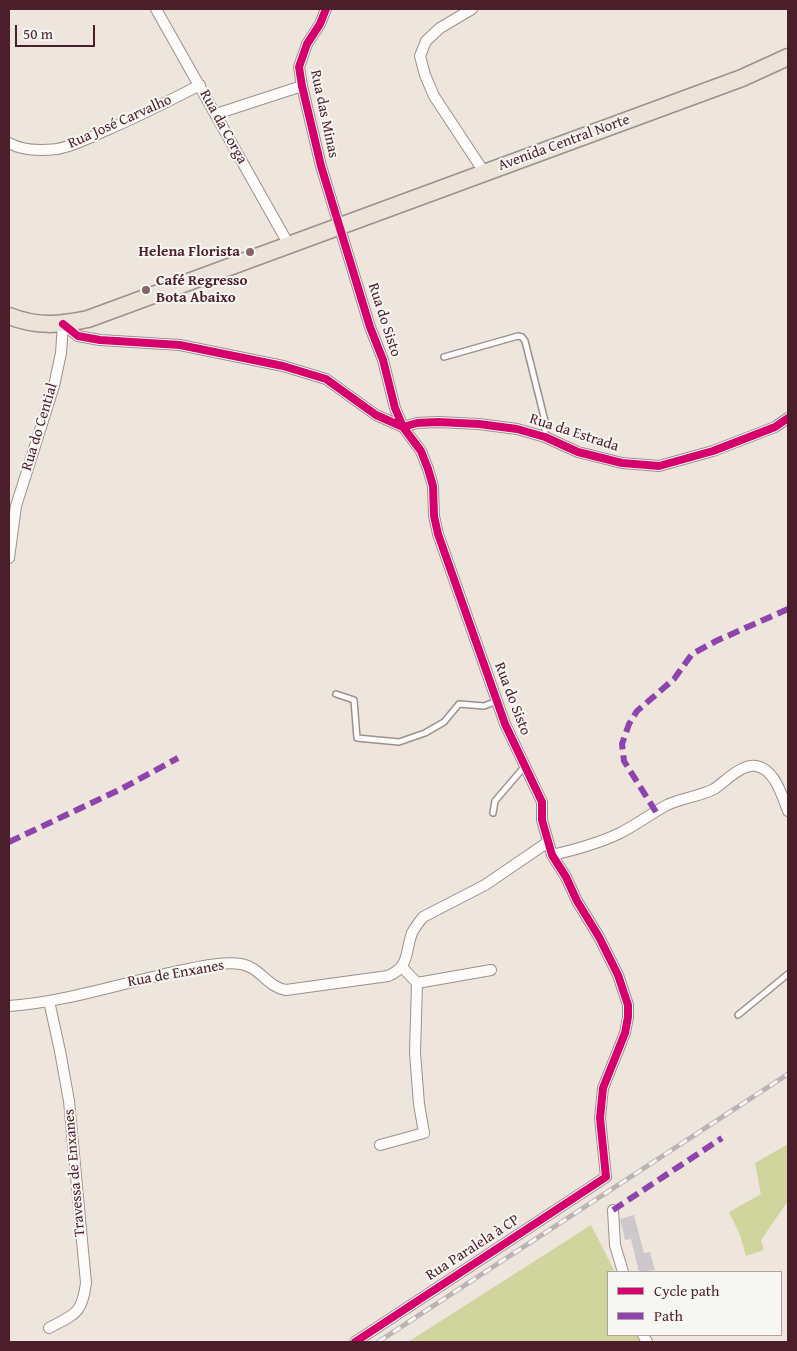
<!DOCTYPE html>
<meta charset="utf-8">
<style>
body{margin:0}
#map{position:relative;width:797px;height:1351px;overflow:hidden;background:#eee6dc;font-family:"Gentium Book Plus",serif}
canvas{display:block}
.frame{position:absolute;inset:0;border:10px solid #4a1f2b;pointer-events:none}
.legend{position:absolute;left:607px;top:1271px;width:175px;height:65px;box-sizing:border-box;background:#f6f6f2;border:1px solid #b1a0a2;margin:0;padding:6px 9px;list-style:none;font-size:15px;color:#4a1f2b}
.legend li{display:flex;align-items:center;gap:10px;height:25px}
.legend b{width:25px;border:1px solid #b1a0a2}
.scale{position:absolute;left:15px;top:25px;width:80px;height:22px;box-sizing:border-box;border:2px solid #4a1f2b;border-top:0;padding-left:6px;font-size:15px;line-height:18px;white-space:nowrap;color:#4a1f2b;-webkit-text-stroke:4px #f6f6f2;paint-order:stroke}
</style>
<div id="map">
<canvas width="797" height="1351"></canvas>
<div class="frame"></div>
<ul class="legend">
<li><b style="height:6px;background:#d6006c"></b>Cycle path</li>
<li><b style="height:6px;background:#8e44ad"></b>Path</li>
</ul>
<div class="scale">50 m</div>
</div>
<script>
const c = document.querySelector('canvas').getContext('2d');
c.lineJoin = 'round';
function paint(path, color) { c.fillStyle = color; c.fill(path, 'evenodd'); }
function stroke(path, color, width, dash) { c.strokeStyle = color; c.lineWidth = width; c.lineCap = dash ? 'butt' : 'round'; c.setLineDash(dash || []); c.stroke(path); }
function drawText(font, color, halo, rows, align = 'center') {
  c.font = font + ' "Gentium Book Plus",serif'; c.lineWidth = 4; c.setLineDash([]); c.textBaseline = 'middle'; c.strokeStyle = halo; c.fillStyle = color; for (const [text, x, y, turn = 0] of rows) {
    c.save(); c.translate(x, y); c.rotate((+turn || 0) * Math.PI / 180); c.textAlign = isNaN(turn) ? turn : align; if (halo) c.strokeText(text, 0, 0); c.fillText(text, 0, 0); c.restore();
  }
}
paint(new Path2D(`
 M788 1144V1201L761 1240 764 1250 746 1256 740 1235 729 1212 761 1194 755 1163Z
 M591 1225 615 1272H608V1335H639L642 1342H408Z`), '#cfd59d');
paint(new Path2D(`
 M634 1215 644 1253 650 1252 655 1270 639 1272 631 1239 625 1240 620 1219Z`), '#cdc8cc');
const service = new Path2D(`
 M444 357 518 336 522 337 525 341 545 421V436
 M336 694 354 700 357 738 399 742 425 733 444 722 459 704 484 706 497 701
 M493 813 495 801 525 766
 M738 1015 788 974`);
const minor = new Path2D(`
 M156 9 289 245
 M326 9 320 24 307 44 299 67 302 86 321 166 370 327 383 360 395 408 403 427 421 451 428 469 433 486 434 516 438 534 505 724 542 802V820L552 855 566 877 577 901 599 937 618 975 628 1005V1017L625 1033 603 1088 600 1118 606 1177 355 1342
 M472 9 440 28 426 41 420 56 425 75 434 96 484 172
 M216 114 302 86
 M9 143C23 151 40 151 57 149 74 146 91 137 107 130 139 116 169 101 200 85
 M63 324 78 336 100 340 180 345 283 366 326 379 376 415 403 427 417 423 438 422 479 424 517 429 545 437 578 452 622 463 659 466 713 451 775 427 788 418
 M9 558 16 506 54 386 61 353 63 324
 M552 855C574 850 597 844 618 834 635 826 650 814 667 805 682 798 701 796 714 789 726 781 741 764 756 766 775 769 782 796 788 811
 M402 967 417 983 491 970
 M49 1001 60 1051 69 1101 86 1283C82 1314 75 1314 49 1328
 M9 1006C62 1002 113 986 165 974 189 969 217 961 241 964 260 967 267 987 286 990L388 976C410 967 405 952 412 933 415 927 419 922 423 917L485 885 548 842
 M380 1145 424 1133 419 1104 415 1053 417 983
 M613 1210 615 1245 623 1272
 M643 1335 647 1342`);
const primary = new Path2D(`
 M9 316C37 327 59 325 88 319L742 78 788 57`);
stroke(service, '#9b908d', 8);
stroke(minor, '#9b908d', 12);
stroke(primary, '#9b908d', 19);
stroke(service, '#fcfbfa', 5);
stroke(minor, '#fcfbfa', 10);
stroke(primary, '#ece3d9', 16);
const rail = new Path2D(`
 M378 1342 788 1074`);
stroke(rail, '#bab4b4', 5);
stroke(rail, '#f6f6f2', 3, [9]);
stroke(new Path2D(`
 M656 812 624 761 622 744 629 724 637 711 674 679 692 654 716 641 788 609
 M9 842 121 789 178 758
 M613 1210 722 1138`), '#8e44ad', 6, [12, 6]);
stroke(new Path2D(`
 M326 9 320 24 307 44 299 67 302 86 321 166 370 327 383 360 395 408 403 427 421 451 428 469 433 486 434 516 438 534 505 724 542 802V820L552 855 566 877 577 901 599 937 618 975 628 1005V1017L625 1033 603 1088 600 1118 606 1177 355 1342
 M63 324 78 336 100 340 180 345 283 366 326 379 376 415 403 427 417 423 438 422 479 424 517 429 545 437 578 452 622 463 659 466 713 451 775 427 788 418`), '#d6006c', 8);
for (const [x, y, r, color] of [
 [250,252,5,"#836569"],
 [146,290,5,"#836569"]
]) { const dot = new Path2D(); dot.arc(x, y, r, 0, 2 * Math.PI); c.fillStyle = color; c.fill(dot); stroke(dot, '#f6f6f2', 2); }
drawText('15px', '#4a1f2b', '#f6f6f2', [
 ["Rua das Minas",324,114,78],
 ["Rua José Carvalho",120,122,-24],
 ["Rua da Corga",223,127,61],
 ["Avenida Central Norte",564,143,-20],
 ["Rua do Sisto",384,320,72],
 ["Rua do Cential",40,427,-73],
 ["Rua da Estrada",574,433,18],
 ["Rua do Sisto",512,699,69],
 ["Rua de Enxanes",176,974,-10],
 ["Travessa de Enxanes",75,1173,-95],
 ["Rua Paralela à CP",473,1248,-33]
]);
drawText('bold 15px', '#4a1f2b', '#f6f6f2', [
 ["Helena Florista",240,252],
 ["Café Regresso",156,281,"left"],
 ["Bota Abaixo",156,298,"left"]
], 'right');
</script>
